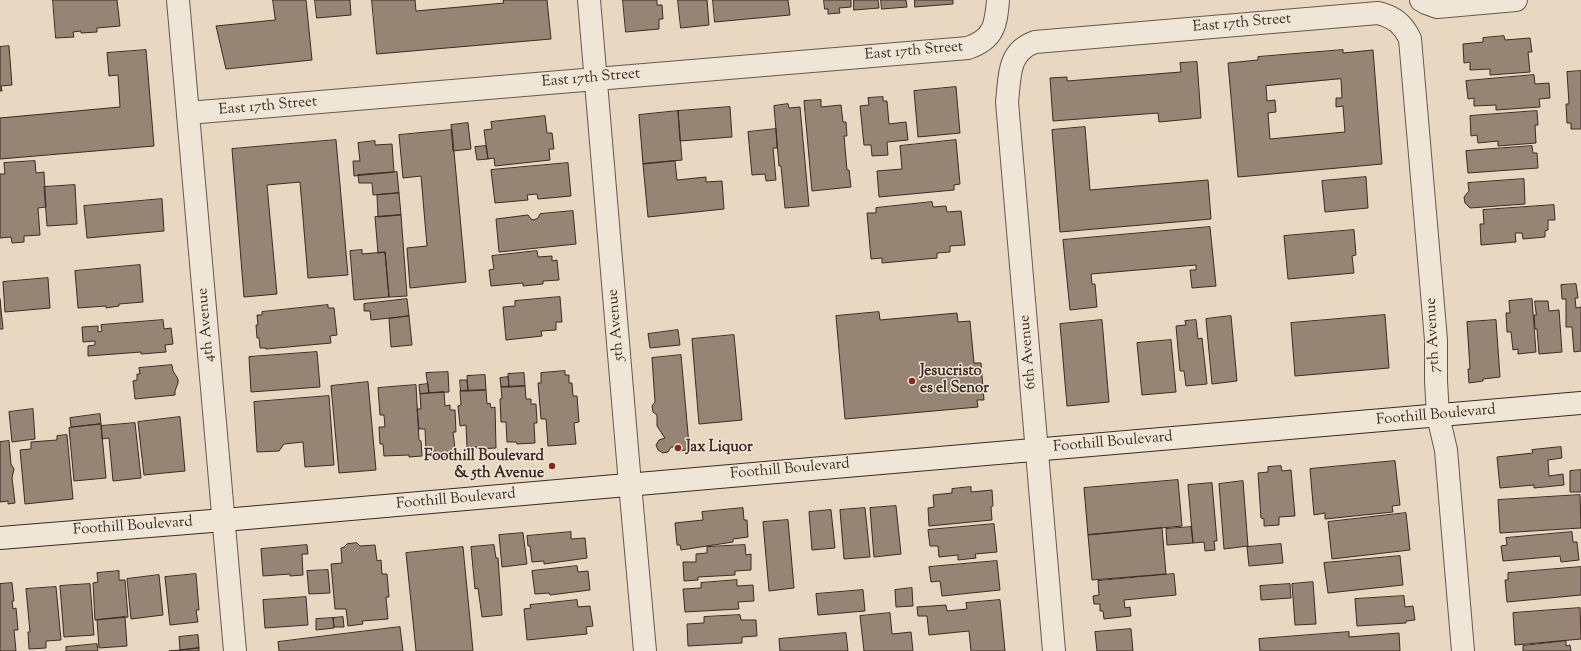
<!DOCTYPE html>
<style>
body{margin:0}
canvas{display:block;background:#e8d8c1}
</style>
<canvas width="1581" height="651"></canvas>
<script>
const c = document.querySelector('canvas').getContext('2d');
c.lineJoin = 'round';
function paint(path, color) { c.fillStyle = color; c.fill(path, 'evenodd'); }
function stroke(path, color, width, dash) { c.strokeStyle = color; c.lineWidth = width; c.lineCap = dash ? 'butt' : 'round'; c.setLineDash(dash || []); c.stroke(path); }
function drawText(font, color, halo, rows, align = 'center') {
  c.font = font + ' "Sorts Mill Goudy",serif'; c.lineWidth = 3; c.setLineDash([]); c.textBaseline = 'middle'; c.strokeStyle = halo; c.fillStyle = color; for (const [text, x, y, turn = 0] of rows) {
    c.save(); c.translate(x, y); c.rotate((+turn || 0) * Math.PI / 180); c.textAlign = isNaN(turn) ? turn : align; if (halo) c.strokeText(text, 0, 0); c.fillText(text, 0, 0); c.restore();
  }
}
const building = new Path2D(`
 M53 0H117L120 26 97 28V32L81 33V31L73 32 74 37 56 38Z
 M273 0H306L312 60 226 69 216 26 275 20Z
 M315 0H350L351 15 317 18Z
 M372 0H415L416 11 504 3 503 0H547L551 39 377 54Z
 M623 0H657V5H662L663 19H659V29L626 32Z
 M678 0H707L709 25 681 28Z
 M713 0H788L790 15 715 22Z
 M824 0H851V7L839 8 840 13 828 14V9H825Z
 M854 0H878L879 8 854 10Z
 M881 0H906L907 7 882 9Z
 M915 0H953V4L915 7Z
 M1504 36 1505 40 1530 38 1532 52H1528L1530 72 1490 75V69L1470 70V62L1464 63 1463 44 1483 42V38Z
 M9 46 12 85 1 86 2 91H0V47Z
 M146 50 154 146 0 159V118L120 107 118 75 109 76 107 53Z
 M1343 50V53L1373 50 1382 164 1238 177 1228 63 1258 60V57ZM1341 79 1342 98H1336V107L1343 106 1345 132 1270 139 1268 113 1276 112 1275 100 1267 101 1266 86Z
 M1197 62 1201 118 1159 122 1158 113 1053 121 1050 78 1067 77V81L1181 72 1180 63Z
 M1581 71V129H1571V123H1567L1566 104H1569L1567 72Z
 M1534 75 1535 84 1549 83 1550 98 1539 99 1540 107 1496 110V105L1474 106V98L1468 99 1466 81Z
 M956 87 960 133 918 137 914 91Z
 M883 97V101H887L889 124 906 122 908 140 887 142 888 155 872 156 871 145H864L860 106 869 105 868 98Z
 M821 100V107L841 105 843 122H846L847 136H844L847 170H849L851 187 812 191 804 101Z
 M788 104 789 108 800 107 809 206 785 208 781 166H779L774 106Z
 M730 107 732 137 680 141 678 111Z
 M678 111 682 160 643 164 639 115Z
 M1537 111 1538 125H1535L1536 143 1498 146V141L1478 143 1477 135 1471 136 1470 116Z
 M545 116 547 133H552L554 149H549L550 160 495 166 494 158 488 159 484 130 492 129 491 122Z
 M468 123 471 149 453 151 451 125Z
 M1085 127 1090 190 1208 180 1211 219 1060 232 1052 130Z
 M776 129 777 148H773L776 180 766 181 765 174 752 175 748 132Z
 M452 130 466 282 410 288 407 248 427 246 421 176 403 178 399 135Z
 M336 140 348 275 308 278 300 182 267 185 277 294 244 297 232 149Z
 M956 140 960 184 954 185V190L879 197 877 171 902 169 900 146Z
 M375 141V145L392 144 394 172 354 176 353 161H360L358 143Z
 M486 146 488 159 477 160 475 147Z
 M1532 146 1533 153H1537L1538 168 1468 173 1466 151Z
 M35 161 36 173 44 172 46 207 38 208 40 235 24 236V242L12 243 11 237 0 238V174H5L4 163Z
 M675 161 677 180 706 177V182L722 181 724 209 648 217 643 164Z
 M568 163 571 196 538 199 537 194 527 195 528 200 495 203 491 170Z
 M397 172 399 193 373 195 372 183H359L358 175Z
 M1366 177 1368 208 1325 212 1322 181Z
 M1524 179 1525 204 1470 208 1465 203 1464 197 1469 191 1468 183Z
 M75 185 77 224 47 226 44 187Z
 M399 193 401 215 378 217 377 195Z
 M162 199 164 231 87 238 84 206Z
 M932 202 933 207 946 206 947 212 961 211 965 245 950 246V252L937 253V258L882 263V258L871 259 867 213H876V208Z
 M1554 205 1555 220H1548V230L1545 231V237L1523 239 1522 233H1515L1516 242 1481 245 1480 224H1484L1483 210Z
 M573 211 576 244 499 252 496 219 528 215 531 219 534 220 538 218 540 214Z
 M401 215 407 296 389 297 385 252 378 253 375 217Z
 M1210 227 1216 286 1192 288 1190 270H1196V265L1091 274 1092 284H1095L1097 307 1070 310 1063 240Z
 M1354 230 1356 255 1352 256 1354 273 1288 279 1284 236Z
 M362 250V254L385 252 389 297 354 300 350 251Z
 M537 251 538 257 552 256V261L557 260 559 280 543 281V284L523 286V283L491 286 489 270 494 269 492 256Z
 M140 265 143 302 119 304V306L106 308V306L78 308 75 271Z
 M48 278 50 308 5 312 3 282Z
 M1576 284 1578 298H1575L1576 308 1581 307V351L1574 352 1572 327H1566V299H1562L1561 285Z
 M560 297 562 322H556V330L541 331 542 336 506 340 503 307 515 306V301Z
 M0 299 3 329H0Z
 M407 299 409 316 371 320 370 311H364V304Z
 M1532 299 1536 352 1518 354V349L1513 350 1511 332H1507L1506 313H1510L1509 301Z
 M1535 301H1548L1549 311 1559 310 1562 352 1539 354 1537 329H1535L1534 315H1536Z
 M328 305V308H334L337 335 330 336 331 343 266 349V348H260L259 338H257L256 325H258L257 315H262V312Z
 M879 312 880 320 957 313 958 322 970 321 974 363H981L984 400H977L978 407 845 419 836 316Z
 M1385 315 1389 368 1295 376 1291 323Z
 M409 316 412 345 391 347 389 319Z
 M1231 316 1237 381 1212 384 1206 319Z
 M163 320 164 329 171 328 173 344 165 345 166 352 141 354V352L88 356V346L95 345V341L83 342 82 327 98 326V332L102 331 101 325Z
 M1102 320 1109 402 1067 406 1060 324Z
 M1196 320 1198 339 1202 338 1207 384 1186 386 1184 371H1180L1176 326 1186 325 1185 321Z
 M1496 320 1500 377 1483 379V381L1469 383 1468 369H1470L1467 322Z
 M678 330 680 345 650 348 648 334Z
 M734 335 742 420 699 424 692 339Z
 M1171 340 1176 392 1142 395 1137 343Z
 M317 352 320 387 251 392 249 357Z
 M681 355 689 445 686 450 680 451 674 447H671L668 452 663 453 658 450 656 445 659 440 665 438 657 426V415L653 412 652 406 655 402 652 358Z
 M172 365 173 371 178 379V383L175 391V395L135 399 133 381 137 380V374H140L139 368Z
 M565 371V375H569V383H572L573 396H577L579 422 574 423 576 444 548 446 546 419H541L538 383H541V373Z
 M448 372 449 392 429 393 426 373Z
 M524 373 525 386 509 387 508 374Z
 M485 375 486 390 468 391 467 376Z
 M508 377 509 387H501L500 378Z
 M460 380H467L468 391H461Z
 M368 382 376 470 339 473 331 386Z
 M428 384 429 393 420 394 419 385Z
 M416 385 419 440 421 441 422 456 409 457V455L384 456 383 444H380L379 427H385L384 415H380L378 388Z
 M525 386 526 399H531V404H536L537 423H534L535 443 517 444 516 442H507L506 422H501L500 399 502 398 501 387Z
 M486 390 487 404 490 403 491 408 495 407 496 448 477 449V447H467L466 425 460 426 458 406 461 405 460 391Z
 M444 392 445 406 450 405V410H455L456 432H453L455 449H453V457L437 458 436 451H426L425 429H419L417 409H421L420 394Z
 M329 396 334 465 305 467 303 442 284 444 279 451 257 452 254 402Z
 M33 409 35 439 12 442 9 412Z
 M100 414 101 424 71 427 70 418Z
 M180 417 185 471 144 475 138 422Z
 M135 423 141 478 113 481 109 438 102 439 101 426Z
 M101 424 106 478 74 481 69 428Z
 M67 435 73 499 25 504 20 450 31 449V442L57 440V436Z
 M9 441 11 464 14 469 12 478 15 503 8 504V501L0 502V442Z
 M1561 447 1562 458 1548 460 1549 476 1563 474 1564 485 1534 488V485L1500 488 1497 457 1533 453 1532 450Z
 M1395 461 1400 505 1392 506 1393 512 1325 519V513L1314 515 1310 469Z
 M1281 466 1282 471 1291 470 1295 516 1279 517V525L1264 526V519L1261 518 1258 473 1268 472V467Z
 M1581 470V492H1570V471Z
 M1178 480 1182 526 1088 535 1084 488Z
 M1243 481 1248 546 1224 549 1219 484Z
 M1212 483 1217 541H1214L1215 550 1205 551 1204 542 1193 543 1188 485Z
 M971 487V492L992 490 993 506 991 507 992 520 929 526 928 508 934 507 933 495 952 493V489Z
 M1580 495 1581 528 1500 533 1498 500Z
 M896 506 901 554 874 557 870 508Z
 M743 508 744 520H747L748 537 733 539V542L681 550 680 545H677L675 523 703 520 702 512Z
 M865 508 870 557 844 559 840 510Z
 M831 510 835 548 812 550 809 512Z
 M1406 513 1410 550 1332 559 1328 522Z
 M788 520 794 588 769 591 763 522Z
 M994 524 997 552 975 554 976 558 958 560V555L939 557 938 546H930L928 530Z
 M1191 527 1193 543 1167 545 1166 529Z
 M1162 528 1166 574 1092 580 1088 535Z
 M571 532V539L585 538 587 558 544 564V561L532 562 530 546H528L527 536Z
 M1572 532 1573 542H1577L1579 560 1561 562 1560 556 1503 561 1501 546 1507 545 1506 538Z
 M523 533 527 564 502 567 499 535Z
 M357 543 360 546 375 545 377 561 381 560 382 574H387L389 597H386L388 619 362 621 363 624 348 626 346 609H335L331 564 342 563 341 548 344 547 347 544Z
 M1281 544 1283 563 1249 566 1247 547Z
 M307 545 308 554H302L303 575 290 576V574L263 576 261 549Z
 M494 545 496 558H498L502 615 482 617 478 588 475 589 471 547Z
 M745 545 746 555 751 554V570L735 571V575L698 577V580L684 581 683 562H696V554L707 553V547Z
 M463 547 473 651H416L406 553Z
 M1400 556 1403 585 1328 593 1324 563Z
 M997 561 1000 590 942 596 940 581 931 582 929 567Z
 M577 566 578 572 588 571 590 590 550 595 549 593 535 594 532 571Z
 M1581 567V595L1507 602 1505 580H1508V573Z
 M328 570 330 593 309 594 307 571Z
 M119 571V580H125L128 617 95 620 93 583 98 582 97 573Z
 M196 574 199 610H196L198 622 170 625 165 577Z
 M1174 574 1176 595 1124 600 1125 608 1130 607 1131 616 1104 619 1103 611H1100V604H1094L1093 596 1099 595 1098 581Z
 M159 575 163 615 131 619 127 579Z
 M737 580V586L753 585 754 601 738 602 739 609 685 612 683 589 701 588V583Z
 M1313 582 1316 624 1295 625 1292 584Z
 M12 583 14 601H12L13 609 16 608 18 630H14L16 651H0V584Z
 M90 584 94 635 64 637 60 586Z
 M1290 584 1291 598 1261 600 1260 586Z
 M56 587 61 640 46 641V648L29 649 28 632H30L26 589Z
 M912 588 913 606 896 607 895 590Z
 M863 590 865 611 818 615 816 594Z
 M1404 596 1405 607 1413 606 1415 620 1406 621V623L1357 626 1355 599Z
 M306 597 308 625 265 628 263 600Z
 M577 600 578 607 590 606 593 626 586 627 587 634 527 640 524 609 531 608 530 605Z
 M1000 600 1005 651H971L969 631 929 635 927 616H918L917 607 946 605 947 611 967 609 966 603Z
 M1580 608 1581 639 1515 645 1513 613Z
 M890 613 892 634 911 632 913 651H864L860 616Z
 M740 615 741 620H756L757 636 742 637V643L688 646 687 624 704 623V617Z
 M125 617 127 646 99 648 97 620Z
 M343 617 344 627H334L333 618Z
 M333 618 334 628 316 630V619Z
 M400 627 403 651H279L278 642Z
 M1131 629 1133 651H1097L1095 632Z
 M1349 632V637L1399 633 1400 651H1260L1259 639Z
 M846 633 848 651H780L779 639Z
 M198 635 199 648 180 650 179 637Z
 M1566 641V646L1570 645 1571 651H1523V646Z
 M97 644 98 651H66V647Z
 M199 648V651H169L180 650Z`);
paint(building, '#968475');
stroke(building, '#3d2a23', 1);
const minor = new Path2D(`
 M178 0 235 651
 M589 0 630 484
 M1421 0 1426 3 1437 7 1516 0
 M188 113 968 48C994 39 996 25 998 0
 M1054 651 1007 102C1010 77 1007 52 1035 42L1378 13C1394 17 1403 24 1410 39L1436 340V381L1438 416 1446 450 1463 651`);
const tertiary = new Path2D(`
 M630 484 645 651`);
const secondary = new Path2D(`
 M0 538 224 520 788 471 1581 403`);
stroke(minor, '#68564a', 24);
stroke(tertiary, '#68564a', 24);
stroke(secondary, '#3d2a23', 24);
stroke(minor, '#f0e6d7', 22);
stroke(tertiary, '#f0e6d7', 22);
stroke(secondary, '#f0e6d7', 22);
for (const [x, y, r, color] of [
 [912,381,4,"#8f2418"],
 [678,448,4,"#8f2418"],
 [552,466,4,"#8f2418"]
]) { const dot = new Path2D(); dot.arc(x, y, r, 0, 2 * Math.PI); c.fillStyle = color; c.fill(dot); stroke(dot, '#f0e6d7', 1.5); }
drawText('15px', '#3d2a23', '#f0e6d7', [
 ["East 17th Street",1242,24,-5],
 ["East 17th Street",914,52,-5],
 ["East 17th Street",591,79,-5],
 ["East 17th Street",268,107,-5],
 ["4th Avenue",207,325,-95],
 ["5th Avenue",617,325,-95],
 ["7th Avenue",1434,335,-93],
 ["6th Avenue",1029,352,-95],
 ["Foothill Boulevard",1436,416,-5],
 ["Foothill Boulevard",1113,443,-5],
 ["Foothill Boulevard",790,470,-5],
 ["Foothill Boulevard",456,500,-5],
 ["Foothill Boulevard",133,527,-4]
]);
drawText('bold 15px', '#3d2a23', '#f0e6d7', [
 ["Jesucristo",920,372],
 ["es el Senor",920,389],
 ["Jax Liquor",686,448],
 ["Foothill Boulevard",544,457,"right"],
 ["& 5th Avenue",544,474,"right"]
], 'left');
</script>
